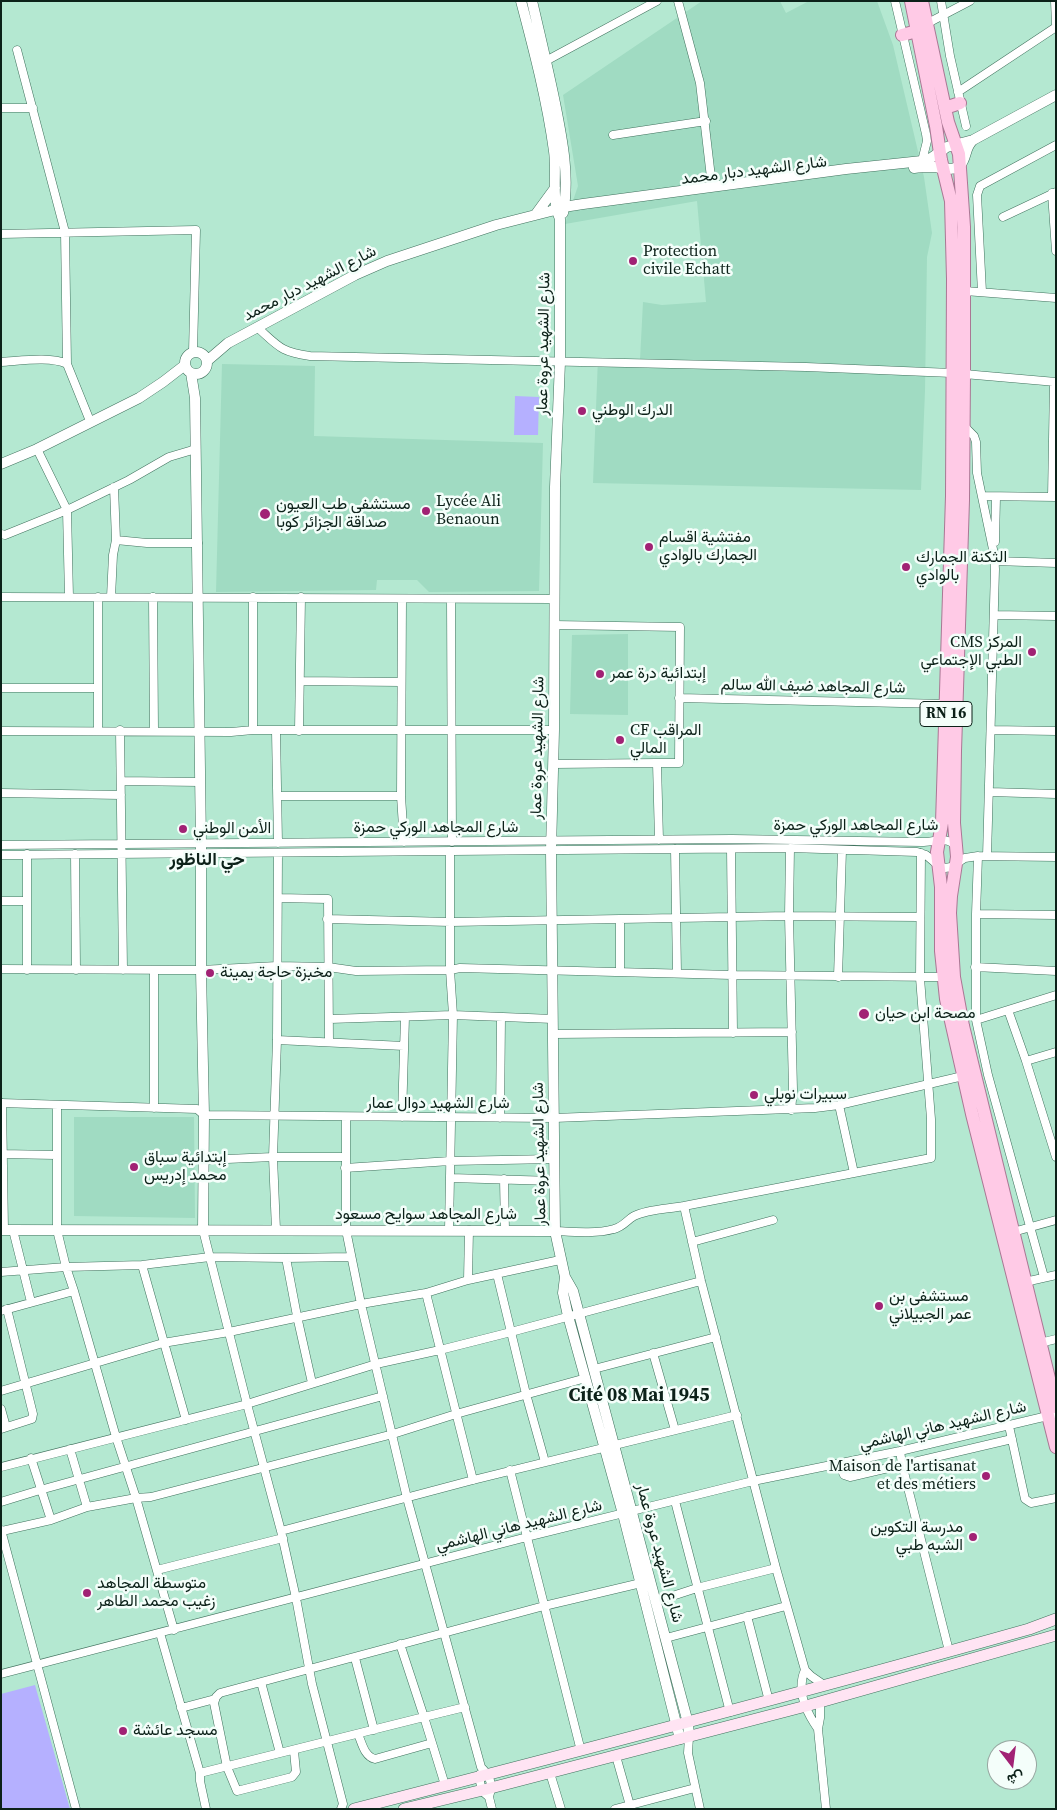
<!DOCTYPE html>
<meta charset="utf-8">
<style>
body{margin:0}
#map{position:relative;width:1057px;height:1810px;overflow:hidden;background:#b4e8d1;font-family:"Source Serif 4",Vazirmatn,serif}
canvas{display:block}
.frame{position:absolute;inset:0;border:2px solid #0c2119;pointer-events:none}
.north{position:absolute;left:987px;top:1740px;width:50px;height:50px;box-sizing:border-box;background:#f4fefa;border:1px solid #97a6a0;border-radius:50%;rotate:165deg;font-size:14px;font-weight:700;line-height:20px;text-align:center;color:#0c2119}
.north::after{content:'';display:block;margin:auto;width:18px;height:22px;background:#a12274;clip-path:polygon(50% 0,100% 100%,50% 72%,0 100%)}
</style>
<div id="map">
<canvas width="1057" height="1810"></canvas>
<div class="frame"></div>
<div class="north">ش</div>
</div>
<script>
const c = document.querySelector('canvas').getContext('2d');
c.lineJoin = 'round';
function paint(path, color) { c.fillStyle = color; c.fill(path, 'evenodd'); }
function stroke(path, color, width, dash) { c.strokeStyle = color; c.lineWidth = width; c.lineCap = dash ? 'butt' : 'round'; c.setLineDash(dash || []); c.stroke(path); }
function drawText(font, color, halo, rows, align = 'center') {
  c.font = font + ' "Source Serif 4",Vazirmatn,serif'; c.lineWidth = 5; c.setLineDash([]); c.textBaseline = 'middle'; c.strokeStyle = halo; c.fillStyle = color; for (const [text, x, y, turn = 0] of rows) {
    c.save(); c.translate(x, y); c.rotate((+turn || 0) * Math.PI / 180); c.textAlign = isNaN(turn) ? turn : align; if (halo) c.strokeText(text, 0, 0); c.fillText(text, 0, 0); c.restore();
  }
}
paint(new Path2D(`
 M702 1H780L786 13 809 1H877L893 45 924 177 932 233 927 257 925 391 921 490 593 483 598 358 640 360 643 302 662 305 706 302 697 201 565 224 578 186 563 95Z
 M222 364 315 366 314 436 543 443 539 591 429 592 417 580H377L376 590 216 592Z
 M628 634V715L570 714 572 635Z
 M74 1117H194L195 1218 74 1216Z`), '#a0dbc2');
paint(new Path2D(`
 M515 396 539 397 538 435H514Z
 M35 1685 70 1809H1V1694Z`), '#b5b0ff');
const minor = new Path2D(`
 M678 1 700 83 712 186
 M895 1 926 134 927 141 922 161
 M941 1 950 56 966 126
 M1055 1 1056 24
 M926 24 970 1
 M17 50 65 232 67 364
 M542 63 657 1
 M958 92 1056 27
 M1 108H33
 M613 135 706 121
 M1052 193 1056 251
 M1003 217 1056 192
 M1 234 196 230 193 352
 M965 291 1056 298
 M982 292 977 195 980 186 1056 145
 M258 328C279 347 281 352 310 356L806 367 952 373
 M1 362C20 361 50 356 67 364L90 421
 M964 374 1056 382
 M963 425 974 436 976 442 977 473 994 554 995 569 987 856
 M37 449 67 510 69 597
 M114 487 116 540
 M982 496 1056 497
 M1052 497 1054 382
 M1 534 5 535 67 510 129 480 169 457 196 449
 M995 542 996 497
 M995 561 1056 563
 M1 597 554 599
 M111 597 113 555 116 540 147 543H198
 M153 597 154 731
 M253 597V730
 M402 599 401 796 404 842
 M451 599 452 842
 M994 615 1056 616
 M554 625 680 627 679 763H657
 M300 681 401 682
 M1 688H98
 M679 698 946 704
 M98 730V597
 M120 730 123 970
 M991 730 1056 731
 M1 731 231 732 253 730H554
 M276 731 278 843
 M299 731 301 597
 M553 764 657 763 659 840
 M121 781 200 782
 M990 792 1056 794
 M1 793 121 795
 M278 796H401
 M1 845 732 839 922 842C934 842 947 836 956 846
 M790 848 789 916 793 1090 791 1110
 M675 849 677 973
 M731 849 733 1033
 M27 854V970
 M75 854 76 970
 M1 855 790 848 917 852 926 855 939 866 945 868 951 867 965 858 978 856 1056 857
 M978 856 976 914V1020L988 1075 1044 1277
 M278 898 328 899 329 1042
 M1 901H27
 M976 914 1056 915
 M327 919 451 922 789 916 919 917
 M975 967 1056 971
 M1 969 201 970 277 966 328 967 356 971 450 970 460 968 732 975 943 977
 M154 970V1108
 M620 971V920
 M838 977 842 850
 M1008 1010 1026 1061 1056 1157
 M330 1019 453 1015 553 1019
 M976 1020 1056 995
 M553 1034 792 1032
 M277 1040 404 1046
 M1026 1061 1056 1052
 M1 1103 197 1109 204 1115 554 1118 815 1108 839 1105 963 1076
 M2 1103 4 1230
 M57 1105V1230L66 1267 74 1291 116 1437 136 1498 151 1497 393 1434 456 1414 586 1378
 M839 1105 854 1173
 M346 1117V1230L361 1304 407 1498 481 1767C491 1777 493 1785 489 1797
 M402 1117 405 1017
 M500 1118 501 1017
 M1 1154 56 1155
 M204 1160 273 1157H345
 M345 1168 450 1161 554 1159
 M450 1178 555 1181
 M504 1179 505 1230
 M684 1206 701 1281 776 1568 805 1670 811 1676 824 1685
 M13 1230 31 1302
 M203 1230 247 1404 281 1531 296 1598 312 1684 343 1804 341 1809
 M276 1230 273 1157 277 1040 278 853
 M449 1230 453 1015 450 970V852
 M555 1231C574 1232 596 1234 614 1229 623 1227 627 1220 634 1216 648 1209 668 1209 684 1206L931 1158V1119L920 978 921 853
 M1013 1232 1056 1220
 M692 1242 773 1220
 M286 1258 297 1316 312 1383
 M142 1265 186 1420
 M1 1272 66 1267 142 1265 210 1257 286 1258 351 1257
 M497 1274 526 1394 545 1462
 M468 1280 469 1230
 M1025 1282 1056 1275
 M426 1293 473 1480
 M1 1311 74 1291
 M1040 1343 1056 1339
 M653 1353 675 1430
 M594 1369 716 1337
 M1 1391 163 1343 229 1332 361 1304 426 1293 468 1280 560 1260
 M1 1409 6 1427
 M1009 1426 1025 1499 1031 1503 1056 1498
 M1 1429 32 1419 33 1414 7 1309
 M70 1449 87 1507
 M900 1451 902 1464 949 1651
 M31 1458 51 1520
 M839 1464 844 1475 850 1477 1012 1439
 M1 1467 247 1404 376 1364 440 1350 511 1332 701 1281
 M510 1470 581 1751
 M675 1501 730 1712
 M1 1502 40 1490 383 1396
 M1 1530 76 1809
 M2 1531 51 1520 87 1507 136 1498 174 1630
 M281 1531 473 1480 737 1415
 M157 1570 283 1538
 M657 1601 697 1588 776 1568
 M747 1616 769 1701
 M160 1633 200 1773
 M666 1638 786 1606
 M400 1644 424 1717 465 1707
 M355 1658 374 1730
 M805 1670C796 1690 806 1712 818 1729
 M1 1674 527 1537 753 1481 900 1451 1056 1414
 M261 1682 280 1753
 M820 1702V1718L818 1729 826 1809
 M181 1708 215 1699
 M358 1734C362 1743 364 1756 375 1759L432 1743
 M689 1737 688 1753 700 1809
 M294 1751 296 1772 292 1777 237 1791 227 1767 214 1703 216 1697 220 1693 544 1606 641 1583
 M616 1756 631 1809
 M550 1773 561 1809
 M480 1774 479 1777 482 1791 489 1797 492 1809
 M206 1809 200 1781V1773L424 1717 445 1785
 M615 1809 695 1788`);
const tertiary = new Path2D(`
 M521 1C534 50 547 100 554 151 557 172 551 199 560 219V362L555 487 554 730 551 851 555 1231 565 1277 573 1291 688 1723 689 1737
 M532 1C540 35 548 69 555 103 562 138 570 177 563 213
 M914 168C921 167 927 167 934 167 944 168 957 173 963 161 967 153 966 146 973 140
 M536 214 555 188
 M185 363a11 11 0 1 1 22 0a11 11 0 1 1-22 0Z
 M207 361 228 343 355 275 387 261 496 225 551 211 557 208 583 204 846 169 922 161 931 158 947 147 973 140 1056 95
 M191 373 195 398 201 845V970L204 1115 203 1230
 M1 464 37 449 139 398 163 382 185 365
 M1 1230 555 1231
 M565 1277 563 1293 568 1316 623 1514 680 1739`);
const secondary = new Path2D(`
 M354 1809C580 1751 805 1692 1029 1629L1056 1619
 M404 1809 487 1789 806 1706 1056 1635`);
const primary = new Path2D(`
 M911 1 936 126 941 160 951 201 953 279 952 496 942 823 937 852 941 887V951L946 999 972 1114 1056 1447
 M922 1 948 122 959 154 964 227V374L963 500 955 751 954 823 957 857 951 896 950 913 954 977 963 1026 1056 1407
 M902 35 917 31
 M945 108 960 103`);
stroke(minor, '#41725e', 9);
stroke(tertiary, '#41725e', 11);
stroke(secondary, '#41725e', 12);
stroke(primary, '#aa7794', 14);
stroke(minor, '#fff', 8);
stroke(tertiary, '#fff', 10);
stroke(secondary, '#ffe4f3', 11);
stroke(primary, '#ffcae6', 12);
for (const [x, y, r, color] of [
 [633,261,5,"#a12274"],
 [582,411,5,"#a12274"],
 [426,511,5,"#a12274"],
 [265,514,6,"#a12274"],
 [649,547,5,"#a12274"],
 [906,567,5,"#a12274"],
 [1032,652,5,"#a12274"],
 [600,674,5,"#a12274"],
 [620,740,5,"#a12274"],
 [183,829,5,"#a12274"],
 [210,973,5,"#a12274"],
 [864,1014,6,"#a12274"],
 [754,1095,5,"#a12274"],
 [134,1167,5,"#a12274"],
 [879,1306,5,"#a12274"],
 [986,1476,5,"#a12274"],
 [973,1537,5,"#a12274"],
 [87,1593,5,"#a12274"],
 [123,1731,5,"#a12274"]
]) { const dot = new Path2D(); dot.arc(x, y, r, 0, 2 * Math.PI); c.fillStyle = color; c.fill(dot); stroke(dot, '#f4fefa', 2); }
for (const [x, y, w] of [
 [946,714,52]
]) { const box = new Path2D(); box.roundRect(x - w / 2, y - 12.5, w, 25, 4); c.fillStyle = '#f4fefa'; c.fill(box); stroke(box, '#0c2119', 1); }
drawText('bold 15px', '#0c2119', null, [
 ["RN 16",946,714]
]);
drawText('16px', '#0c2119', '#f4fefa', [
 ["شارع الشهيد دبار محمد",754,171,-7],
 ["شارع الشهيد دبار محمد",310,284,-27],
 ["شارع الشهيد عروة عمار",544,344,-89],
 ["شارع المجاهد ضيف الله سالم",813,687,1],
 ["شارع الشهيد عروة عمار",538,748,-89],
 ["شارع المجاهد الوركي حمزة",856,826],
 ["شارع المجاهد الوركي حمزة",436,828],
 ["شارع الشهيد دوال عمار",438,1104],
 ["شارع الشهيد عروة عمار",540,1154,-91],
 ["شارع المجاهد سوايح مسعود",426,1215],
 ["شارع الشهيد هاني الهاشمي",943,1426,-13],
 ["شارع الشهيد هاني الهاشمي",519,1526,-14],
 ["شارع الشهيد عروة عمار",659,1553,75]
]);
drawText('16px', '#0c2119', '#f4fefa', [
 ["Protection",643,252],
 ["civile Echatt",643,270],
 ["الدرك الوطني",592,411],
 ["Lycée Ali",436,502],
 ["Benaoun",436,520],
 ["مستشفى طب العيون",276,505],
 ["صداقة الجزائر كوبا",276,523],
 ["مفتشية اقسام",659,538],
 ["الجمارك بالوادي",659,556],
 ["الثكنة الجمارك",916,558],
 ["بالوادي",916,576],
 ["CMS المركز",1022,643,"right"],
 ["الطبي الإجتماعي",1022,661,"right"],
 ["إبتدائية درة عمر",610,674],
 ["CF المراقب",630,731],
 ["المالي",630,749],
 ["الأمن الوطني",193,829],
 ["مخبزة حاجة يمينة",220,973],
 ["مصحة ابن حيان",875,1014],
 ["سبيرات نوبلي",764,1095],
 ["إبتدائية سباق",144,1158],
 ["محمد إدريس",144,1176],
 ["مستشفى بن",889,1297],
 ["عمر الجبيلاني",889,1315],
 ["Maison de l'artisanat",976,1467,"right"],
 ["et des métiers",976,1485,"right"],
 ["مدرسة التكوين",963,1528,"right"],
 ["الشبه طبي",963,1546,"right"],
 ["متوسطة المجاهد",97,1584],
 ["زغيب محمد الطاهر",97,1602],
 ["مسجد عائشة",133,1731]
], 'left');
drawText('bold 18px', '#0c2119', '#f4fefa', [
 ["حي الناظور",207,860]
]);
drawText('bold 19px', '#0c2119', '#f4fefa', [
 ["Cité 08 Mai 1945",639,1396]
]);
</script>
